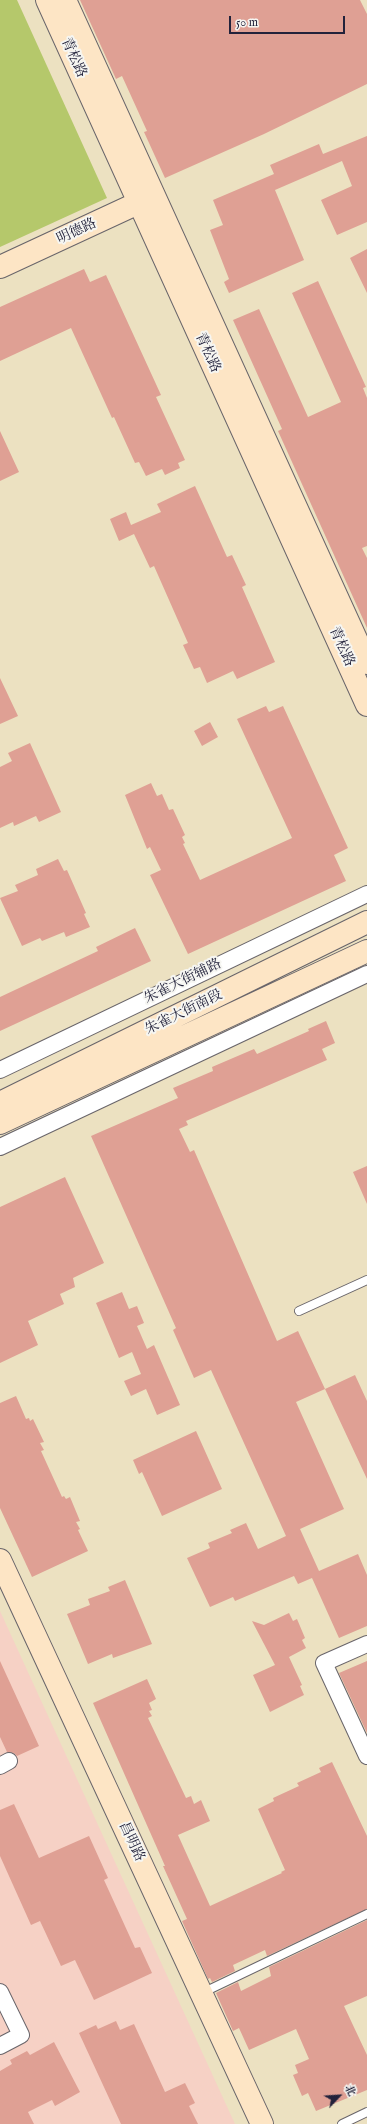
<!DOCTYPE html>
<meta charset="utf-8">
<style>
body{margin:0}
#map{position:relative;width:367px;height:2124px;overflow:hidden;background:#ece1c1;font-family:"IM FELL English","Noto Serif SC",serif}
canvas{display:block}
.north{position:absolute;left:319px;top:2076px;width:40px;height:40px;-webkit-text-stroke:3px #f6f6f2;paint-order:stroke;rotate:65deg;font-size:11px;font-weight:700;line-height:16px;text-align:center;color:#22223b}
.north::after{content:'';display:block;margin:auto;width:14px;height:18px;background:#22223b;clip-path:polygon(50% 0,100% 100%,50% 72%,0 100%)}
.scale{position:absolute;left:229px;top:16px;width:116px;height:18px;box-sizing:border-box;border:2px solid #22223b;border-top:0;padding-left:5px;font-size:12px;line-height:14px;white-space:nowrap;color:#22223b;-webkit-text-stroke:3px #f6f6f2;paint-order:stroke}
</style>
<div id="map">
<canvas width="367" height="2124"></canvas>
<div class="north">北</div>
<div class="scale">50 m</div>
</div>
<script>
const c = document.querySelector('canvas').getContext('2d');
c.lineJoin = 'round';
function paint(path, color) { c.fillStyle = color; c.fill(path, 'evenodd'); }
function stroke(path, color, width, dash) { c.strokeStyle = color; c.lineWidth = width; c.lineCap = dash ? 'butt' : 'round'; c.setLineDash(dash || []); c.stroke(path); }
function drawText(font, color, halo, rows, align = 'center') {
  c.font = font + ' "IM FELL English","Noto Serif SC",serif'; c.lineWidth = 4; c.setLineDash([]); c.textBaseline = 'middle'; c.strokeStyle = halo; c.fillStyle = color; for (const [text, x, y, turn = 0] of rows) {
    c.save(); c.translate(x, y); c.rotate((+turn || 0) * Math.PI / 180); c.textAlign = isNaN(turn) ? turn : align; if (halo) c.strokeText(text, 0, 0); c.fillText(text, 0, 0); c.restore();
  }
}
paint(new Path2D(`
 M0 1611 235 2124H0Z`), '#f6d1c5');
paint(new Path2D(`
 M0 0H17L107 198 0 247Z`), '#b5c86b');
paint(new Path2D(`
 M80 0H360L367 14V84L264 134 165 178 144 132 147 131 122 76 116 79Z
 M367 136V222L337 235 321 200 352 186 342 161 275 190 304 260 229 293 224 282 229 279 210 230 223 225 213 200 274 174 270 165 319 144 323 154Z
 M367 249V293L350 258Z
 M84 269 90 282 106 275 161 395 156 397 185 460 178 463 180 468 165 475 162 469 146 476 139 462 135 463 114 417 112 418 71 328 0 361V307Z
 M318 281 366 387 363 388 367 398V546L362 548 367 558V628L278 431 282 429 233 320 259 309 308 417 341 402 292 293Z
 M0 431 19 472 0 481Z
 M195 486 227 557 232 555 246 585 242 587 275 662 237 679 233 671 207 683 200 667 194 669 183 645 188 643 154 566 150 568 134 534 119 541 110 519 126 512 131 525 161 512 157 504Z
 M0 678 18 716 0 724Z
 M266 706 269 712 283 706 348 848 334 855 346 881 188 954 150 875 161 870 150 847 147 849 125 795 151 783 157 796 162 794 169 810 173 809 185 835 182 837 185 843 183 844 200 880 292 838 237 719Z
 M210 722 218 737 202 746 194 731Z
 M30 743 61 812 39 822 36 816 14 826 13 822 0 828V767L12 761 8 753Z
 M58 859 64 871 67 870 86 913 84 914 90 927 66 937 64 932 42 941 40 938 22 946 0 898 18 891 15 885 38 875 36 869Z
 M135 928 151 961 0 1031V997L98 951 96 947Z
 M326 1021 335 1043 322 1049 327 1060 186 1121 188 1125 179 1129 190 1152 194 1150 277 1341 298 1331 325 1389 296 1402 344 1509 300 1529 319 1571 358 1554 367 1575V1626L339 1638 312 1578 298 1584 294 1576 235 1601 233 1597 210 1607 187 1558 210 1548 208 1543 232 1533 230 1530 246 1523 258 1549 286 1536 211 1370 194 1378 173 1330 176 1328 91 1136 178 1098 173 1088 213 1071 212 1067 254 1049 257 1054 309 1031 308 1029Z
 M367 1166V1204L353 1172Z
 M65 1177 104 1263 73 1278 75 1287 60 1294 64 1304 28 1321 38 1345 0 1363V1207Z
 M122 1292 129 1309 137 1306 144 1323 137 1326 147 1349 154 1345 180 1405 157 1415 146 1389 131 1396 124 1381 141 1374 132 1352 119 1358 96 1303Z
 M355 1375 367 1401V1479L325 1389Z
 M16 1396 26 1419 29 1418 30 1421 33 1419 44 1442 40 1443 44 1450 41 1451 62 1497 64 1496 66 1499 70 1497 80 1521 76 1522 80 1529 78 1530 88 1551 32 1577 0 1508V1403Z
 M196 1431 222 1489 162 1516 142 1472 139 1474 133 1460Z
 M125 1580 152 1644 113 1658 112 1654 88 1664 67 1614 90 1605 88 1599 110 1591 108 1587Z
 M289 1613 293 1621 297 1619 305 1638 302 1640 306 1648 289 1657 302 1685 300 1686 304 1695 270 1712 253 1675 275 1665 252 1621 264 1625Z
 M0 1661 39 1746 17 1756 14 1753 7 1752 0 1737Z
 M367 1661V1733L339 1673Z
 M147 1679 156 1699 149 1703 152 1710 149 1711 152 1716 148 1718 186 1798 191 1796 194 1804 201 1800 210 1821 178 1835 210 1906 282 1873 281 1872 285 1870 258 1809 274 1801 273 1798 299 1786 297 1783 321 1772 319 1768 332 1762 367 1836V1909L267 1956 265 1950 233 1965 235 1971 212 1982 210 1978 208 1979 182 1921 187 1919 163 1866H165L93 1703Z
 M14 1804 39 1858 89 1836 108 1878 104 1880 135 1948 140 1947 152 1973 94 2000 75 1960 61 1966 40 1921 31 1925 0 1856V1810Z
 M367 1920V1996L344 2006 367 2055V2090L316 2111 308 2093 302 2096 293 2075 298 2073 295 2065 309 2059 296 2029 249 2050 239 2028 233 2031 216 1993 238 1982 241 1991 271 1976 269 1967Z
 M116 2021 120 2030 134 2024 165 2092 185 2083 195 2103 189 2106 198 2124H121L79 2033 96 2025 98 2029Z
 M54 2042 80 2092 55 2106 52 2100 28 2112 34 2124H0V2071L12 2064 10 2060 27 2051 30 2055Z`), '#dfa094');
const lane = new Path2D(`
 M299 1311 367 1280
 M202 1993 367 1914
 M342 2124 367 2112`);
const street = new Path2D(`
 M0 1070 367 894
 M0 1147 367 974
 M367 1644 324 1663 367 1756
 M0 1766 9 1761
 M0 1992 21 2035 0 2046`);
const secondary = new Path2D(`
 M47 0 367 705
 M65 0 367 663
 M0 267 151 197
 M0 1103 367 922
 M0 1123 367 951
 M0 1560 262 2124`);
stroke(lane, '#69656a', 10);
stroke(street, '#69656a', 18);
stroke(secondary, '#69656a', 24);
stroke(lane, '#fff', 8);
stroke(street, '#fff', 16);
stroke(secondary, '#fde5c5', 22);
drawText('14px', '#22223b', '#f6f6f2', [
 ["青松路",73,58,66],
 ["明德路",77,232,-25],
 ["青松路",207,353,66],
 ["青松路",341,647,66],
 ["朱雀大街辅路",183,982,-26],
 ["朱雀大街南段",184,1013,-26],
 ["昌明路",131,1842,65]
]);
</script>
